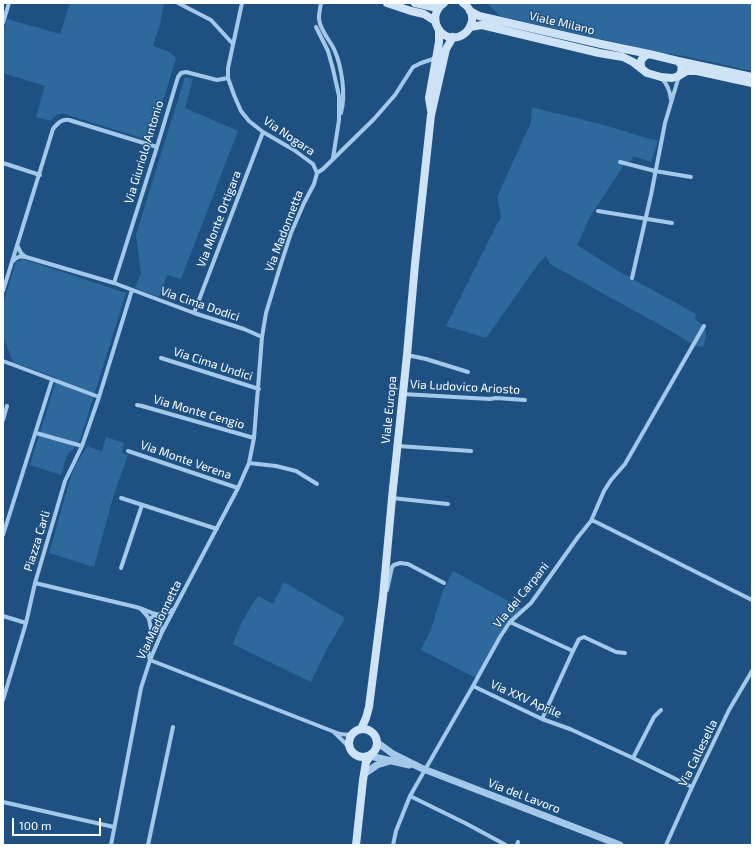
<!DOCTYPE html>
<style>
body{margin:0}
#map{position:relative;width:755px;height:848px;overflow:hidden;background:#1e5181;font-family:"Exo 2",sans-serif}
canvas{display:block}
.frame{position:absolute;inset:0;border:4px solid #fff;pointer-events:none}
.scale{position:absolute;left:12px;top:818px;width:89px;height:18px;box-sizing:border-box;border:2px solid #fff;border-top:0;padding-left:5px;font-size:12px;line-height:14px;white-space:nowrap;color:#fff;-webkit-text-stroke:3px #1e5181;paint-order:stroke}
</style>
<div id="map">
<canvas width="755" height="848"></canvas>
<div class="frame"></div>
<div class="scale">100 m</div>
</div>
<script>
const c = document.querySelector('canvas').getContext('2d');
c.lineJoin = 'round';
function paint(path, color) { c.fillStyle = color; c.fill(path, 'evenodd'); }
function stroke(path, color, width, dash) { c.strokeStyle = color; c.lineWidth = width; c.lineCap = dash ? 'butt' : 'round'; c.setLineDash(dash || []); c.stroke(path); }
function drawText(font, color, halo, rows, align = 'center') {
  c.font = font + ' "Exo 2",sans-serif'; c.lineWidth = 3; c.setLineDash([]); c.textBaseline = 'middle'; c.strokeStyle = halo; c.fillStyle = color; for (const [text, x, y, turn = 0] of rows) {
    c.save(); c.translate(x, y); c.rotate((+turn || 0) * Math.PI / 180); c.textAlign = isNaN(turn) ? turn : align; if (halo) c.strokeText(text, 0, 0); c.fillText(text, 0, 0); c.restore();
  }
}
paint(new Path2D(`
 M70 3H164L160 24 153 46 170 52 176 58 151 141 65 114C59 113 55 115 51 121L36 117 45 86 3 73V34L7 19 60 34Z
 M487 3H752V71L684 56 658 52 500 16Z
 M185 77 193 79 185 108 238 131 181 279 167 275 159 297 135 288 141 273 136 235 164 144Z
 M532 107C553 113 574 117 595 123 617 128 637 136 658 141L651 162 633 156 632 160 625 163 590 217 577 245 620 272 696 314 695 319C708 329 708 332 703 347 693 346 686 340 678 335L550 264 546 256 539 263 486 338 446 326 498 222H499L501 216 497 197 531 122Z
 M23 259 126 293 80 440 66 457 61 475 30 465 57 378 13 362 3 336V304L16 262Z
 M106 437 124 443 122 453 128 455 114 494 94 567 49 553 70 480 75 466 88 445 94 449 102 451Z
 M453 571 523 609 508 625 476 678 421 650 431 629 443 591Z
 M284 582 345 618 327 649 311 682 233 644C239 626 247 612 258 596L273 604Z`), '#2e699e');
stroke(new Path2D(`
 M178 3 211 20 233 44
 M242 3 228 68V78L234 95 241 111 249 121 263 132 294 150 313 164 317 173
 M321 3C320 8 319 14 319 19 320 30 329 39 334 49 342 67 346 95 341 113
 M3 23 9 3
 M316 27 328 51 333 69 339 96V120L333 158
 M661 78C668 84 670 91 671 100
 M620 162 655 171 691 177
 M3 163 40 175
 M598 211 672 223
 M17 245 21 253 26 257
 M13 261C17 256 21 256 26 257L114 283 194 313 244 329 262 337
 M632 278 651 195 665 123 679 76
 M114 283 157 147 178 77 181 73 186 72 217 80 228 78
 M3 291 53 129C58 123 61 119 69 120L157 147
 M194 313 263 132
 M407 355 426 359 468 372
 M161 358 259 389
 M3 361 99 397
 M403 394 490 399 496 398 525 400
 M137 405 142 406 254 438
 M3 420 7 406
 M36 433 82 446
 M398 446 471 451
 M128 451 238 488
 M249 463 276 466 296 471 317 484
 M121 498 217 529
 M392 498 448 504
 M591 521 604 491 611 480 625 464 704 326
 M3 535 52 380
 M121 568 142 505
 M35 583 136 607C155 612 155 620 174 609
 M387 590 392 567 394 565 400 563 408 564 444 583
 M140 608 147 616 149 619 151 629 148 650 150 660 332 731 340 734 351 735
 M3 616 26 623
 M149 619 156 615 159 621 162 632
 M510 622 573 651
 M473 686 542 719 570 729 633 758 692 787
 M3 700 26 623 35 583 65 481 82 446 99 397 132 290
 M542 719 573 651 579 639 584 637 616 652 625 653
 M334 732 349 747
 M633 758 654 717 661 710
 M410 796 465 823 506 845
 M3 802 114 827
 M111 845 141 688 150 660 162 632 238 488 249 463 254 438 262 337 266 313 280 267 291 233 304 203 314 184 317 173 323 169 374 119 395 95 413 67 421 63 436 58
 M148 845 173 727
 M393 845 396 831 410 796 473 686 500 637 510 622 531 603 578 537 591 521H594L752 600
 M517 845 518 842
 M666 845 692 787 729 710 752 671`), '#a4c8e9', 4);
stroke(new Path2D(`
 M378 743 393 754 421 768 620 845
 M370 756 409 765
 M364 774 377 765 390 761`), '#a4c8e9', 7);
stroke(new Path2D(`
 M387 3 411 11 424 14 435 21
 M415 3 433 7 442 4
 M444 3C423 18 444 48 464 34 468 31 471 27 472 21 473 14 469 7 463 3
 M470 11 479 16 601 44 649 54
 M470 27 482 25 599 53 623 57 633 62 647 73 661 77 672 78 679 76 681 72 682 66 678 61 649 54C641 57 639 62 642 69
 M678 61 752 77
 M680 75 687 71H697L752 83
 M431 110 429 98 439 42V30
 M349 743a14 14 0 1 1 28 0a14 14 0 1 1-28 0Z
 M361 729 366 718 369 707 383 597 392 498 407 355 415 264 431 115 446 49 453 37
 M356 845 363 780 366 762 370 756`), '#cfe3f7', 8);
drawText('12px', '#fff', '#1e5181', [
 ["Viale Milano",562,23,13],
 ["Via Nogara",289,136,34],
 ["Via Giuriolo Antonio",144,152,-73],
 ["Via Monte Ortigara",219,219,-69],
 ["Via Madonnetta",284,231,-69],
 ["Via Cima Dodici",200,304,19],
 ["Via Cima Undici",213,364,18],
 ["Via Ludovico Ariosto",465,387,3],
 ["Viale Europa",389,410,-84],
 ["Via Monte Cengio",199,412,16],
 ["Via Monte Verena",186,460,19],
 ["Piazza Carli",37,541,-73],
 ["Via dei Carpani",521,595,-51],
 ["Via Madonnetta",159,620,-64],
 ["Via XXV Aprile",526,699,24],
 ["Via Callesella",698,753,-64],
 ["Via del Lavoro",524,796,21]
]);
</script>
